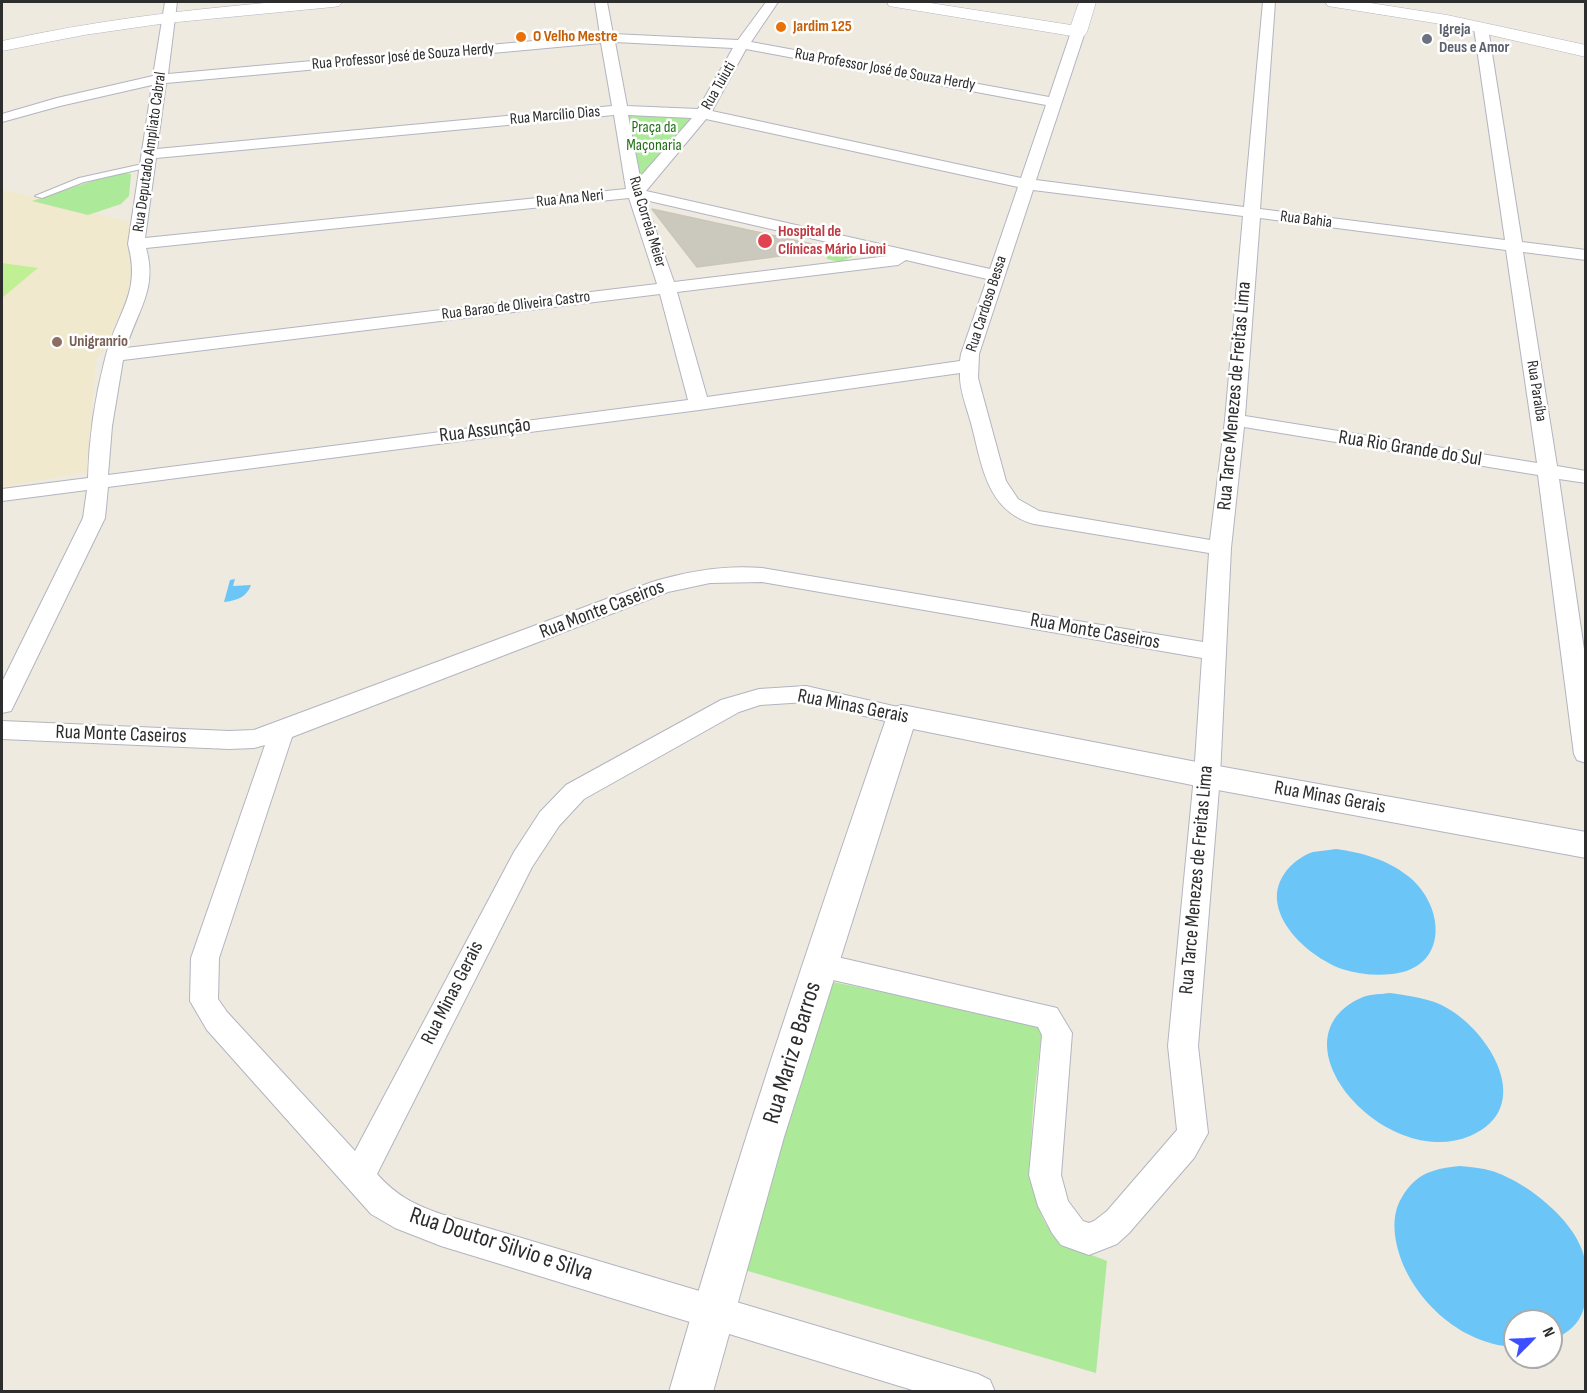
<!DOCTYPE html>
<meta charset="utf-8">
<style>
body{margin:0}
#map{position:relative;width:1587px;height:1393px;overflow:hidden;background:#efeadf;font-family:"Sofia Sans Condensed",sans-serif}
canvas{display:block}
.frame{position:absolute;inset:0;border:3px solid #2d2d2d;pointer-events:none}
.north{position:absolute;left:1503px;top:1309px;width:60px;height:60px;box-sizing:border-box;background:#fff;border:2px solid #ababab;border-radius:50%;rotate:66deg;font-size:16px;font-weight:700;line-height:24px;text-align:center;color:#2d2d2d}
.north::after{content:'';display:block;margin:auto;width:21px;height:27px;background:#3c4eff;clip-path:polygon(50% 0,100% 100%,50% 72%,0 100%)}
</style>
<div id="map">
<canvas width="1587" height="1393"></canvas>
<div class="frame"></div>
<div class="north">N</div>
</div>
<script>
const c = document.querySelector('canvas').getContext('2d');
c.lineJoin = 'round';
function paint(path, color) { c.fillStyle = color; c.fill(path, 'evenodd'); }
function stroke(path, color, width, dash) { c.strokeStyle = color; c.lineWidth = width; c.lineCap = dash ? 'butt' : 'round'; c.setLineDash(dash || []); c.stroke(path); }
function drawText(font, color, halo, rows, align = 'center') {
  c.font = font + ' "Sofia Sans Condensed",sans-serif'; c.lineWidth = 5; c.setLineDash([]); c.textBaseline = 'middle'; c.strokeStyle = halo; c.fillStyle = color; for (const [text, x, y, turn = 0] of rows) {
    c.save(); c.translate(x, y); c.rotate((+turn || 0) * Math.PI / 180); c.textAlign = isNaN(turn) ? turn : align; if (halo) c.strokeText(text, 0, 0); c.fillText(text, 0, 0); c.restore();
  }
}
paint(new Path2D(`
 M2 189 132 223 126 249 139 261 117 336 96 359 87 472 2 487Z`), '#f1e9ce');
paint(new Path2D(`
 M625 111 700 116 642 192Z
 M119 172 131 174 129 196 121 204 88 215 32 201Z
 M837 247 850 250 854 256 840 262 827 259 826 251Z
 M828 981 1043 1024C1037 1075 1018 1184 1048 1227 1061 1246 1088 1253 1107 1261L1096 1373 741 1269Z`), '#ace999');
paint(new Path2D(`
 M2 263 38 268 2 298Z`), '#c1f094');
paint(new Path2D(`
 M235 579 233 586 251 585C247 597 236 601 224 602L230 580Z
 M1336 849C1363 853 1386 859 1408 876 1445 905 1450 968 1392 974 1375 976 1358 974 1342 969 1306 956 1255 909 1287 870 1294 862 1303 855 1313 852 1321 851 1329 850 1336 849Z
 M1390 993C1410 996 1430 998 1447 1008 1491 1033 1536 1108 1470 1136 1385 1172 1267 1038 1363 997 1371 994 1382 994 1390 993Z
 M1460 1166C1470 1167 1482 1168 1492 1171 1527 1182 1578 1222 1585 1260 1587 1269 1586 1279 1586 1288 1586 1316 1577 1329 1551 1341V1321H1515V1347C1460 1345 1409 1297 1397 1246 1393 1229 1393 1211 1402 1197 1409 1185 1419 1175 1433 1171 1441 1168 1451 1167 1460 1166Z`), '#6cc5f7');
const building = new Path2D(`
 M652 209 826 247V250L697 267Z`);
paint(building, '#cbc8bd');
stroke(building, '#cbc6b8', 1.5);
const service = new Path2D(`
 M147 163 151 165 150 167 84 182 42 198 35 196 79 178Z`);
const minor = new Path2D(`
 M165 2H177L168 74 600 35 595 2H607L613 34 738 40 766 2H778L751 42 1049 97 1071 32 1078 28 1085 32 1036 180 1244 207 1263 2H1275L1260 209 1505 240 1474 28 1481 24 1488 28 1522 242 1586 250V260L1523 252 1557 466 1586 471V483L1559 479 1586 663V763L1577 760 1574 754 1538 475 1244 427 1231 548 1220 776 1198 1046 1208 1133 1194 1158 1129 1233 1117 1244 1089 1255 1061 1245 1052 1233 1038 1206 1029 1175 1042 1035 1038 1027 820 977 810 973 806 965 810 957 820 953 1057 1008 1072 1033 1061 1175 1068 1201 1083 1221 1089 1223 1094 1221 1107 1211 1177 1130 1168 1046 1194 776 1202 658 762 582 710 583 668 592 292 737 219 958 218 999 227 1012 355 1151 514 852 540 812 566 785 721 700 759 689 806 686 911 710 914 716 911 722 902 725 806 702 760 705 739 712 584 799 559 826 532 867 377 1174C397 1196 413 1204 441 1214L978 1374 990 1380 995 1392H919L441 1246 395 1228 371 1214 207 1030 190 1001 191 958 265 745 254 748 229 749 2 739V721L229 731 254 730 652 582C689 571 724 565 762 568L1203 642 1209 553 1034 524C986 511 982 464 971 423 967 408 959 389 960 373L699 410 108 487 105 518 14 705 11 711 2 713V682L83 518 87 490 2 501V489L88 478C89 438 95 397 105 359 116 313 142 294 128 244L152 85 60 106 2 122V114L57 98 153 76ZM615 42 733 48 698 109 627 106ZM601 43 612 106 157 149 166 83ZM746 49 1046 105 1021 178 712 111ZM614 115 626 189 145 238 156 158ZM628 115 692 118 640 177ZM706 119 1018 187 990 269 646 191ZM1033 190 1243 216 1225 420 1210 540 1039 511 1018 499 1006 481 978 378 979 354ZM629 198 657 284 126 348C137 311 158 289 146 248ZM645 200 888 256 674 282ZM1260 218 1506 250 1537 463 1245 416ZM906 260 987 279 961 354 960 361 707 397 677 292 898 265ZM660 294 688 400 108 475 112 426 123 360Z`);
const tertiary = new Path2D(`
 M902 705 1207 764 1586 832V858L1207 788 913 729 784 1137 713 1392H669C734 1164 810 940 887 716L891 708Z`);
const secondary = new Path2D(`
 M276 2H342L339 6 333 7 167 23 84 35 2 51V41C92 21 183 10 276 2Z
 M887 2H924L1071 25 1079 2H1096L1087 32 1084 36 1078 37 895 7 889 6Z
 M1325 2H1364L1447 15 1586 45V57L1447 25 1334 7 1328 6Z`);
stroke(service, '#b3b4c1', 2);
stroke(minor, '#b3b4c1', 2);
stroke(tertiary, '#b3b4c1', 2);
stroke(secondary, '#b3b4c1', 1);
paint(service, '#fff');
paint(minor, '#fff');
paint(tertiary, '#fff');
paint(secondary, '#fff');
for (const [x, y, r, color] of [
 [781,27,6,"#e8710a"],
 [521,37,6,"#e8710a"],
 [1427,39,6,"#6b7280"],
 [765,241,8,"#e0444e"],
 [57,342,6,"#8d6e63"]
]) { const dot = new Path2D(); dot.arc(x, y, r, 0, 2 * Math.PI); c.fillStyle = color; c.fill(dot); stroke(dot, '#fff', 2); }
drawText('bold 16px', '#c56008', '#fff', [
 ["Jardim 125",793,27],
 ["O Velho Mestre",533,37]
], 'left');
drawText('bold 16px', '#5b616d', '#fff', [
 ["Igreja",1439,30],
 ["Deus e Amor",1439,48]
], 'left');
drawText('16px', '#2d2d2d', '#fff', [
 ["Rua Professor José de Souza Herdy",403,57,-5],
 ["Rua Professor José de Souza Herdy",885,70,10],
 ["Rua Tuiuti",719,86,-60],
 ["Rua Marcílio Dias",555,116,-5],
 ["Rua Deputado Ampliato Cabral",150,152,-82],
 ["Rua Ana Neri",570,199,-6],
 ["Rua Bahia",1306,220,7],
 ["Rua Correia Meier",647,222,73],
 ["Rua Cardoso Bessa",987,304,-72],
 ["Rua Barao de Oliveira Castro",516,306,-7],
 ["Rua Paraíba",1536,391,81]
]);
drawText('16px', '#217116', '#fff', [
 ["Praça da",654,128],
 ["Maçonaria",654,146]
]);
drawText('bold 16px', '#be3a42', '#fff', [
 ["Hospital de",778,232],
 ["Clínicas Mário Lioni",778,250]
], 'left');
drawText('bold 16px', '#785e54', '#fff', [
 ["Unigranrio",69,342]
], 'left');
drawText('20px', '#2d2d2d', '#fff', [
 ["Rua Tarce Menezes de Freitas Lima",1235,396,-85],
 ["Rua Assunção",485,431,-7],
 ["Rua Rio Grande do Sul",1410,449,9],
 ["Rua Monte Caseiros",602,610,-21],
 ["Rua Monte Caseiros",1095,632,10],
 ["Rua Minas Gerais",853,707,11],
 ["Rua Monte Caseiros",121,735,2],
 ["Rua Minas Gerais",1330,798,10],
 ["Rua Tarce Menezes de Freitas Lima",1197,880,-85],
 ["Rua Minas Gerais",453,993,-63]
]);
drawText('24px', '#2d2d2d', '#fff', [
 ["Rua Mariz e Barros",793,1053,-73],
 ["Rua Doutor Silvio e Silva",501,1245,18]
]);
</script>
